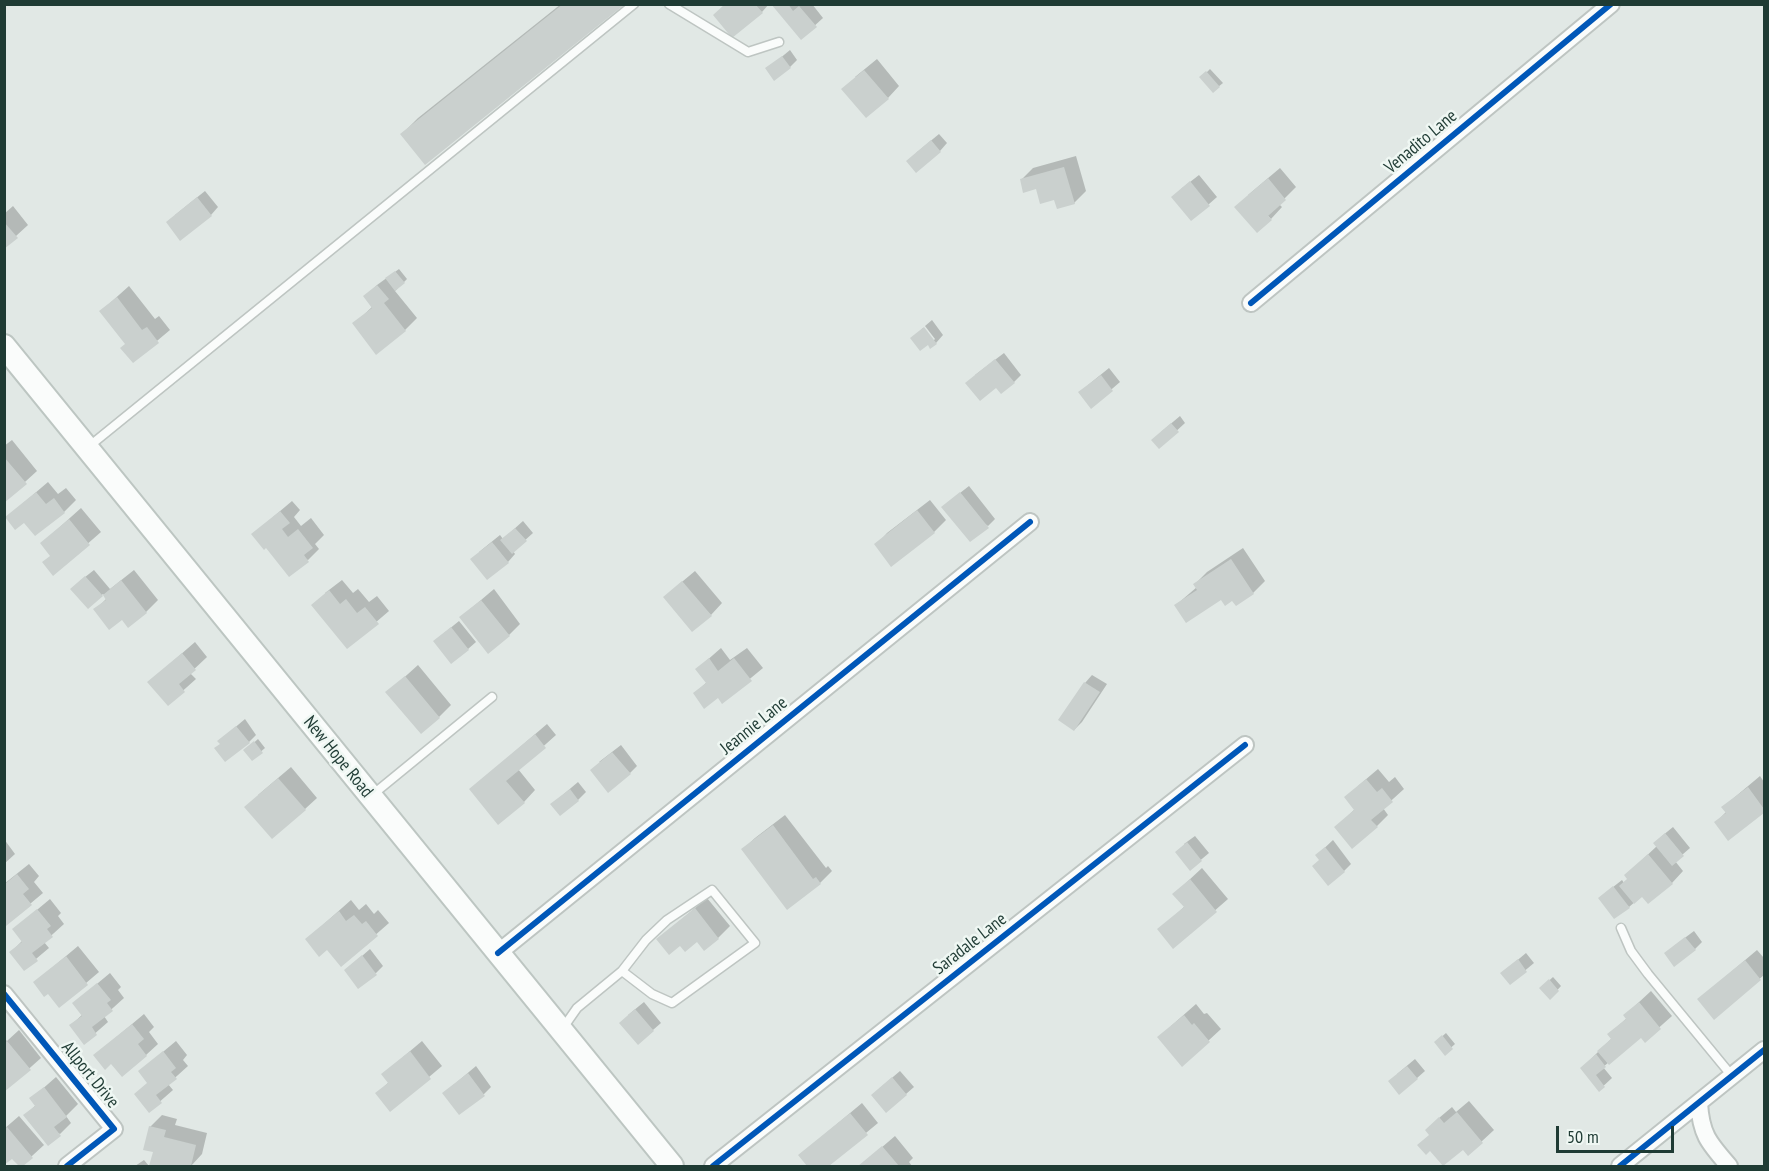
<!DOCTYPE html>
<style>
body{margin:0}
#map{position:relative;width:1769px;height:1171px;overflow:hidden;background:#e1e8e5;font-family:"PT Sans Narrow",sans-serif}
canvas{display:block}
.frame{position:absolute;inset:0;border:6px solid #1f3b34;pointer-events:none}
.scale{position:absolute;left:1556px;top:1126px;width:118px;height:27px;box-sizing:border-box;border:3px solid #1f3b34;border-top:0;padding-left:8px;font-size:18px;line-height:21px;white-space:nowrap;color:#1f3b34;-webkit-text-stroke:4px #eff7f3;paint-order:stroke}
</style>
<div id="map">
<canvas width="1769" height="1171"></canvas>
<div class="frame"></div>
<div class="scale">50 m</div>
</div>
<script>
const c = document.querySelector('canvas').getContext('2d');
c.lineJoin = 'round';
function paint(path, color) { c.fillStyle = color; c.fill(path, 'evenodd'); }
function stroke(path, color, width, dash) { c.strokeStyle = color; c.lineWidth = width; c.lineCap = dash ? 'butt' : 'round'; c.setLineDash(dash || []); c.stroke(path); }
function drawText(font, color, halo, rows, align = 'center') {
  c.font = font + ' "PT Sans Narrow",sans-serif'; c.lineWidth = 5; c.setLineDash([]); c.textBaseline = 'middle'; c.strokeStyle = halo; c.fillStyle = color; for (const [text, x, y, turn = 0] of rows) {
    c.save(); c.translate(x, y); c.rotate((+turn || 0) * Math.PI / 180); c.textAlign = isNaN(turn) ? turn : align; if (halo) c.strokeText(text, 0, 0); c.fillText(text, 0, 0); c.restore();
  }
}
paint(new Path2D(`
 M561 4H623L402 134 418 118Z
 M725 4H769L762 12Z
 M773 4H812L823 18 801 38Z
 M790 50 797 60 790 67 767 69Z
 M877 59 899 86 888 98 855 77Z
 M1210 69 1223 83 1213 91 1201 78Z
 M939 134 947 143 940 151 916 153Z
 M1076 156 1086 191 1074 203 1055 198 1021 180 1033 168Z
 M1280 168 1296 187 1279 204 1282 207 1271 219 1248 195Z
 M1199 175 1217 197 1192 219 1181 189Z
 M205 191 218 207 211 215H175Z
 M13 206 28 225 4 247V214Z
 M399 269 407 279 395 291 417 318 405 330 354 324 373 306 365 296 377 285Z
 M129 286 155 319 159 316 170 330 133 361 126 344 101 311Z
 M932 320 943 335 936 343H928L912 338 923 328 933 341 935 339 925 326Z
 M1004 353 1021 375 1014 382 996 386 975 375Z
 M1109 368 1120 382 1091 407 1088 385Z
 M1180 416 1185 423 1159 447 1161 432Z
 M12 440 37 471 4 501V446Z
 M48 482 58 494 66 488 76 500 64 512 24 521 7 517Z
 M969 486 995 519 988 526 951 500Z
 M930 500 946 520 934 532 892 565 876 545 887 533Z
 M292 501 300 510 294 517 301 526 311 518 324 535 315 544 319 549 308 560 266 546 253 534Z
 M81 508 101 532 53 574 51 555 42 543Z
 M523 521 533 533 513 551 515 554 508 562 479 552 500 535 503 539Z
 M1243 548 1265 581 1253 593 1233 599 1221 598 1176 605 1197 587 1195 584 1207 572Z
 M94 570 110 589 134 570 158 600 146 612 122 618 95 610 107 598 103 594 88 607 80 581Z
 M695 571 722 603 711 615 677 586Z
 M342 580 353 593 358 589 369 602 377 596 389 611 347 647 325 593Z
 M494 589 520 624 509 635 461 617Z
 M459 621 476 642 468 649 443 634Z
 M195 642 207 657 190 673 196 679 168 704 149 682Z
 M721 648 730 660 747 648 763 668 723 701 718 696 695 693 707 682 697 669Z
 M418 665 451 705 439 717 388 692Z
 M1092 675 1107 684 1082 722 1074 730 1060 720 1085 683Z
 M245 719 256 735 249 742 221 744 219 741Z
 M547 724 556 735 518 769 535 790 524 802 471 789Z
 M258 739 265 748 252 759 249 747Z
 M621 745 637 766 630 773 599 762Z
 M291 767 317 798 305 809 258 795Z
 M1378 769 1389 782 1395 777 1404 789 1383 808 1388 815 1377 826 1336 827 1355 809 1358 786Z
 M1760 776 1764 782V811L1728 839 1716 822 1727 811 1723 807Z
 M578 782 586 792 578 800 552 804Z
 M785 815 826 868 828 866 832 871 820 883 787 908 743 849 755 838Z
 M1673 827 1690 848 1675 861 1683 871 1672 883 1643 895 1629 907 1608 891 1622 880 1624 883 1629 878 1626 875 1657 846 1662 836Z
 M1195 836 1209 853 1190 869 1184 844Z
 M4 839 15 854 4 864Z
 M1333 840 1351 864 1344 871 1321 859 1317 855Z
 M29 864 39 876 34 882 43 893 6 924 4 922V884Z
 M1202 868 1228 899 1173 947 1159 930 1185 906 1174 894Z
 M707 898 730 926 718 938 680 944 658 939Z
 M50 899 61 913 58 916 64 924 44 942 49 948 24 969 11 952 22 941 14 929Z
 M351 900 359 910 366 904 374 914 378 910 389 923 341 965 327 948 307 939Z
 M1694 931 1702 942 1695 949 1674 946Z
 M78 946 99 972 59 1006 48 992 35 982Z
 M370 949 383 966 376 973 346 970Z
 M1757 950 1764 958V975L1714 1018 1699 999Z
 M1526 953 1534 963 1510 983 1502 973Z
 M110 973 121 987 118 990 124 998 104 1016 108 1022 84 1043 71 1025 83 1014 74 1003Z
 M1553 977 1561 986 1550 998 1541 988Z
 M1651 991 1672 1016 1645 1040 1641 1036 1603 1067 1612 1078 1599 1090 1589 1061 1612 1038 1609 1034 1627 1018 1625 1015Z
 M644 1002 661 1023 638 1043 628 1015Z
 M1196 1004 1204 1014 1207 1013 1221 1029 1182 1065 1171 1026Z
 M144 1014 154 1027 149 1032 158 1044 146 1055 112 1062 95 1055Z
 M19 1030 41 1058 5 1090 4 1038 7 1041Z
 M1446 1033 1455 1044 1445 1053 1436 1042Z
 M176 1041 187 1055 183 1060 188 1066 168 1084 173 1090 149 1111 148 1082 140 1071Z
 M422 1041 442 1066 390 1110 377 1093 389 1082 383 1074Z
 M1415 1059 1425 1071 1400 1093 1397 1074Z
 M476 1066 491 1087 484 1094 444 1093Z
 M900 1071 914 1087 906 1094 880 1088Z
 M56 1077 78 1104 66 1116 71 1123 60 1134 25 1115 36 1105 31 1099Z
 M1469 1101 1494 1130 1468 1154 1463 1148 1430 1134 1439 1118 1452 1107 1456 1112Z
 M862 1103 878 1123 826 1166H809L800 1155Z
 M162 1115 177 1119 175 1125 207 1133 202 1154 191 1166H151L154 1151 150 1127Z
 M19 1116 44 1145 21 1166 12 1157 4 1163V1129Z
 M895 1136 913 1158 909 1162 912 1166H860Z
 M144 1160 149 1166H135Z`), '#0003');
paint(new Path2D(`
 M563 4H625L425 165 400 134Z
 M725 4H755L763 13 732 38 713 15Z
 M771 4H788L793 11 799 6 817 27 801 40Z
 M782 56 791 68 774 81 765 68Z
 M864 70 889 99 866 118 841 89Z
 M1206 71 1220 87 1213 93 1199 77Z
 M931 140 941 152 916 173 906 161Z
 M1064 167 1075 204 1057 209 1054 200 1040 204 1036 189 1023 193 1020 179Z
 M1268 178 1286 200 1268 216 1272 220 1257 233 1234 207Z
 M1190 181 1210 206 1191 221 1171 197Z
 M197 197 212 216 180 241 166 222Z
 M4 222 18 238 4 249Z
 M395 271 405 283 395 291 385 278Z
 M377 285 389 299 384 303 406 331 376 355 352 323 372 308 363 296Z
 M117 297 142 330 147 327 159 343 133 363 120 348 125 344 99 311Z
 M924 327 937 344 930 349 928 345 920 351 910 338Z
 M995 359 1015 383 1001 394 996 388 980 401 965 383Z
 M1101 375 1113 391 1091 409 1078 392Z
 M1171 423 1179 432 1159 449 1151 440Z
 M4 457 27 484 4 503Z
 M36 492 46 504 54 498 65 513 35 536 24 523 15 530 5 517Z
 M960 492 989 528 970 542 941 507Z
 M917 510 935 533 891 567 874 544Z
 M280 511 290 523 282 529 288 537 298 529 313 548 304 555 309 562 289 577 266 548 264 550 251 534Z
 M69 519 90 545 53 576 42 562 50 556 40 543Z
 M515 528 527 541 512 554 500 540Z
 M492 542 509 563 487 580 470 559Z
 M1231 559 1254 594 1236 606 1232 601 1225 606 1221 600 1186 623 1174 605 1197 590 1193 584Z
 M85 576 103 596 88 609 70 589Z
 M121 580 147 613 128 628 122 620 109 630 93 609 106 600 103 595Z
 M682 581 712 616 692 632 663 597Z
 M329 590 340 604 346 599 357 613 365 607 379 624 347 649 311 605Z
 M481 600 510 636 488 654 459 617Z
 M451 627 469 650 451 664 433 641Z
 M182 653 196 670 179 684 185 692 168 706 147 682Z
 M709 658 718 671 734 658 752 681 722 704 718 698 704 709 693 693 706 683 695 669Z
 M405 676 440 718 421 734 385 692Z
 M1084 682 1100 692 1074 731 1058 720Z
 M236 726 250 743 225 762 214 748 220 744 217 741Z
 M535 734 546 748 506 781 525 803 498 825 469 789Z
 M254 741 263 753 252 761 243 750Z
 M612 752 631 774 608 793 590 770Z
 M278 778 306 810 272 839 244 807Z
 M1366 779 1377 792 1382 788 1393 802 1371 820 1378 827 1352 849 1334 827 1354 810 1344 797Z
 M1748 787 1764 809V813L1728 841 1714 822 1726 813 1721 807Z
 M570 789 579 801 560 816 550 804Z
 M773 825 813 879 816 877 821 884 787 910 741 849Z
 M1665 833 1684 856 1672 866 1653 843Z
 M1187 842 1202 861 1190 871 1175 852Z
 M1325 847 1345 872 1328 886 1312 866 1319 860 1315 855Z
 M1648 854 1673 884 1648 904 1642 897 1634 904 1619 886 1627 879 1624 875Z
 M17 874 29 889 23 894 32 905 6 926 5 884Z
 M1190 879 1217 912 1173 949 1157 929 1184 907 1172 894Z
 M1613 886 1630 908 1614 919 1598 898Z
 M695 908 719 939 704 951 697 942 685 952 680 946 669 955 656 939Z
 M37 909 51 926 47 929 53 937 32 953 38 961 24 971 9 952 22 942 12 929Z
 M339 911 346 921 354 915 362 924 366 921 378 936 341 967 327 950 319 957 305 939Z
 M1685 937 1696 950 1674 967 1664 953Z
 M362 955 377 975 358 989 344 970Z
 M66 956 88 985 59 1008 48 994 44 997 33 982Z
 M1518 959 1527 972 1510 985 1500 973Z
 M1745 960 1761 980 1714 1020 1697 999Z
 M1549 979 1559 991 1550 1000 1539 988Z
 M97 983 111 1000 107 1003 113 1011 92 1027 97 1035 84 1045 69 1025 82 1016 72 1003Z
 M1639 1002 1661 1029 1645 1043 1641 1038 1609 1065 1597 1051 1611 1039 1607 1034 1626 1019 1623 1015Z
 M635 1009 654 1031 638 1045 619 1023Z
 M1184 1015 1192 1025 1194 1023 1210 1042 1182 1067 1157 1037Z
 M132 1024 144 1039 138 1044 147 1056 122 1077 111 1064 105 1070 93 1055Z
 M1442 1035 1453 1049 1445 1056 1434 1042Z
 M7 1041 31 1070 4 1092V1043Z
 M163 1051 176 1068 171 1072 177 1079 156 1095 162 1103 149 1113 134 1094 147 1083 138 1071Z
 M410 1051 431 1079 390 1112 375 1093 388 1083 381 1074Z
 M1596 1054 1606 1067 1596 1075 1605 1087 1599 1092 1580 1068Z
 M1407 1066 1418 1079 1399 1095 1388 1081Z
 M468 1073 485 1096 459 1115 442 1093Z
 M892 1077 907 1095 886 1113 871 1095Z
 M44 1087 67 1117 54 1127 61 1136 48 1146 23 1115 35 1106 29 1098Z
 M1457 1112 1483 1143 1468 1156 1463 1150 1443 1166 1430 1151 1426 1155 1417 1145 1429 1135 1425 1130 1439 1117 1444 1123Z
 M850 1113 868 1135 829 1166H807L798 1155Z
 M149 1126 166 1130 164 1137 196 1145 191 1166H149L153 1152 143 1150Z
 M7 1127 33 1158 23 1166H19L12 1159 4 1165V1129Z
 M882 1146 899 1166H858Z`), '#cad0ce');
const service = new Path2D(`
 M669 4 748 52 779 42
 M87 448 634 4
 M371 796 492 697
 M1621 928 1631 951 1648 974 1732 1076
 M563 1028 577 1008 622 971 646 940 667 920 712 890 755 943 672 1003 652 994 622 971`);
const minor = new Path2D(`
 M1251 303 1611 4
 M498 953 1030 522
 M4 994 114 1129 67 1166
 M1699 1103C1701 1135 1709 1143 1729 1166
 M713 1166 1245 745
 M1620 1166 1764 1050`);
const secondary = new Path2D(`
 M4 346 672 1166`);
stroke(service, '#bec5c2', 11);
stroke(minor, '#bec5c2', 20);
stroke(secondary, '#bdc6c2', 26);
stroke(service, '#fafcfb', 8);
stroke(minor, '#fafcfb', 16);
stroke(secondary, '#fafcfb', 22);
stroke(new Path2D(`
 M1251 303 1611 4
 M498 953 1030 522
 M4 994 114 1129 67 1166
 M713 1166 1245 745
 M1620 1166 1764 1050`), '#0057b8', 6);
drawText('18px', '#1f3b34', '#eff7f3', [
 ["Venadito Lane",1421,142,-40],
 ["Jeannie Lane",754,726,-39],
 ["New Hope Road",338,757,51],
 ["Saradale Lane",970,944,-38],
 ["Allport Drive",90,1075,51]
]);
</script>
